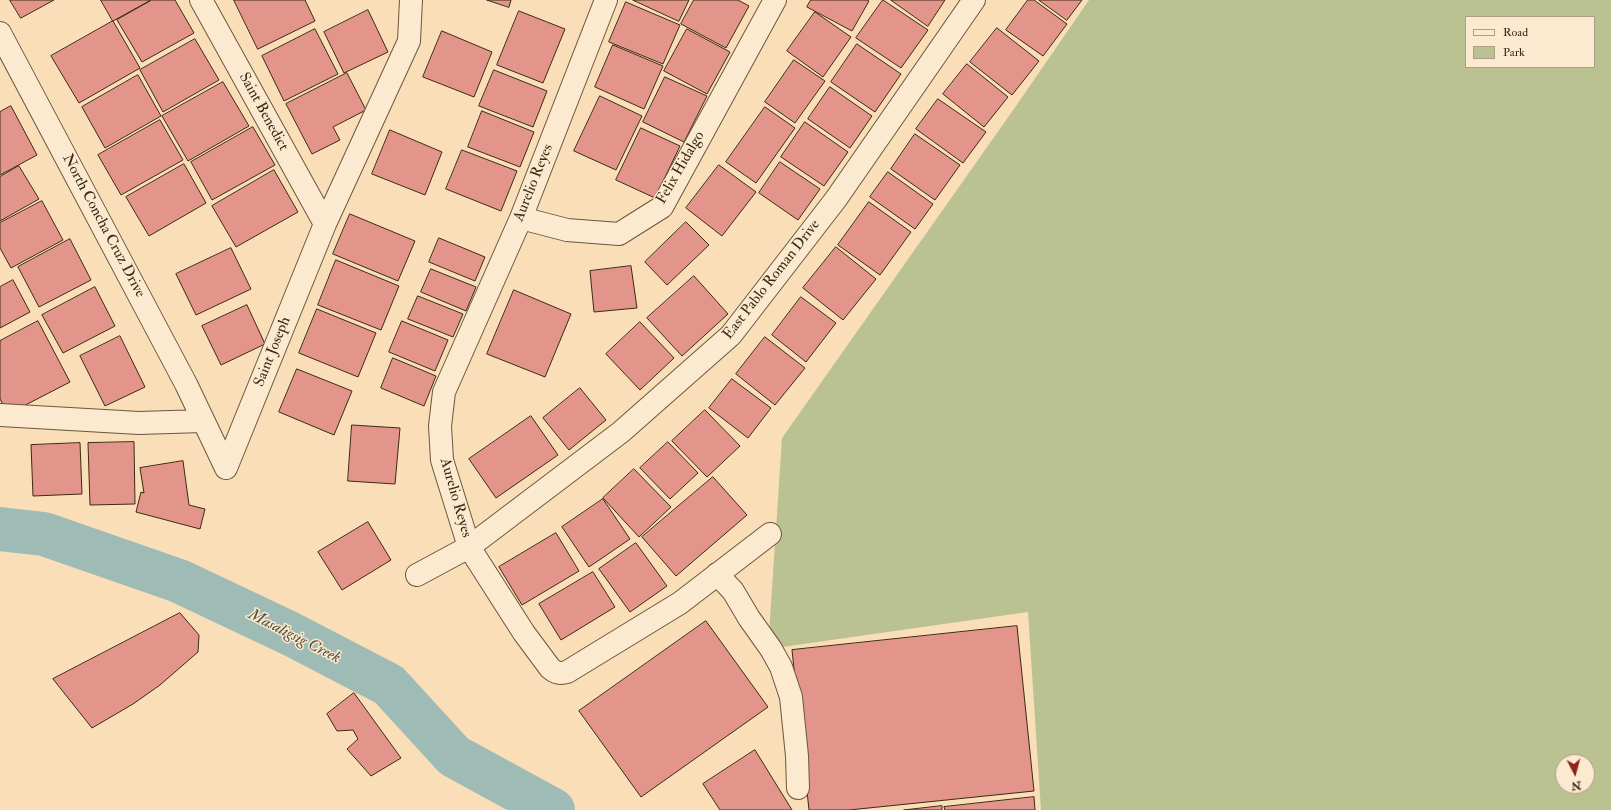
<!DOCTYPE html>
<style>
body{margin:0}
#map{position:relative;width:1611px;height:810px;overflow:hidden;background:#f9deb7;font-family:"IM FELL Double Pica",serif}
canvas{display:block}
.legend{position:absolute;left:1465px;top:16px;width:130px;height:52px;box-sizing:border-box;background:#fbead0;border:1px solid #af9d85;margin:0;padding:5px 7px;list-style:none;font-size:12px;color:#3c2a14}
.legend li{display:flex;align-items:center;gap:8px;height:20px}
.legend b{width:20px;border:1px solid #af9d85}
.north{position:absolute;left:1555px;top:754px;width:40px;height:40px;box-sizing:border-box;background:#fbead0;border:1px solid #af9d85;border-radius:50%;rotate:174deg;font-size:11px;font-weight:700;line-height:16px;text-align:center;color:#3c2a14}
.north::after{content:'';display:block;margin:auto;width:14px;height:18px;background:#8f2418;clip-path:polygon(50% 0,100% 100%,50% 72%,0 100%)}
</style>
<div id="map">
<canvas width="1611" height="810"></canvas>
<ul class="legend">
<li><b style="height:5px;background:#fbead0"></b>Road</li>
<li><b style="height:11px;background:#bac291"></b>Park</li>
</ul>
<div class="north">N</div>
</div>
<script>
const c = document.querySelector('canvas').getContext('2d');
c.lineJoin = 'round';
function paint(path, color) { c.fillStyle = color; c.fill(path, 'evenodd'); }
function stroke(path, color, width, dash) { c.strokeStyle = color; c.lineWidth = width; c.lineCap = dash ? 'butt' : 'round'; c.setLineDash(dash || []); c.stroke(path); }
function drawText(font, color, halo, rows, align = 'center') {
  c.font = font + ' "IM FELL Double Pica",serif'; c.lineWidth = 3; c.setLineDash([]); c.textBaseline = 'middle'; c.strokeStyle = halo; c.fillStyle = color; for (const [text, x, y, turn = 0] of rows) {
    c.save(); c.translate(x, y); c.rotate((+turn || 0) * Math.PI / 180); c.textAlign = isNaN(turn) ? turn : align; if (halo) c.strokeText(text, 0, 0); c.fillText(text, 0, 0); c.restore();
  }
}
paint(new Path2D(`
 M1089 0H1611V810H1041L1028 612 768 649 782 438 1016 106ZM1466 17H1594V67H1466ZM1563 762H1587V786H1563Z`), '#bac291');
stroke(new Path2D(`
 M0 529 44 534 179 581 291 634 389 685 454 756 553 810`), '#9fbbb5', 44);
const building = new Path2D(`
 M10 0H54L21 18Z
 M101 0H151L113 21Z
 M152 0H175L194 33 142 62 117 20Z
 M234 0H305L315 21 258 49Z
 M487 0H511L509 7Z
 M633 0H689L679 21Z
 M694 0H738L749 6 726 48 681 24Z
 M811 0H867L869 1 852 31 807 7Z
 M883 0 928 30 901 68 856 38Z
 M891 0H945L928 26Z
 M1028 0H1034L1067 24 1043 56 1006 30Z
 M1039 0H1082L1067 20Z
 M626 2 680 25 663 64 609 42Z
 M368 10 388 52 344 73 324 32Z
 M519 11 565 29 543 83 497 65Z
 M815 12 851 37 823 77 787 51Z
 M113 21 140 68 79 103 51 56Z
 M997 28 1039 61 1012 95 970 62Z
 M315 29 338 74 284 101 262 56Z
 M687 29 730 52 707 94 664 71Z
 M442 31 492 52 474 97 423 77Z
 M195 39 219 80 163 112 140 70Z
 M857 44 901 74 875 112 831 82Z
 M613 45 663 66 644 109 595 87Z
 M794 60 825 81 795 123 765 102Z
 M967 64 1008 97 984 127 943 94Z
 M494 70 547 91 533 127 479 106Z
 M347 73 366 110 333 127 340 140 312 154 286 104Z
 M138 75 161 116 105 148 82 107Z
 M665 77 707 96 684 142 643 122Z
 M223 82 249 126 188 161 162 116Z
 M830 87 872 116 850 148 808 119Z
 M600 96 642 116 616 170 574 151Z
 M938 99 986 132 963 163 916 129Z
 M11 106 37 155 0 175V112Z
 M765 107 795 128 756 183 726 162Z
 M482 111 534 132 520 167 468 147Z
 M160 120 183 160 121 195 98 155Z
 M805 122 848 152 824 186 781 157Z
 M253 127 275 165 212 200 191 162Z
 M641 128 680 146 655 198 616 180Z
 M390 130 442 152 425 195 372 174Z
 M915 134 960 165 935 200 891 169Z
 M462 150 517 171 501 211 446 189Z
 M780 162 820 189 798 220 759 193Z
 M184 164 206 203 149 236 126 197Z
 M719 165 756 192 722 236 686 208Z
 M19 166 39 199 0 221V177Z
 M274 170 298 212 236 247 212 206Z
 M888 172 933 204 915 229 870 197Z
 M42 201 63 240 11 268 0 248V223Z
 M869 202 911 232 880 275 838 245Z
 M350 214 415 241 398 281 333 254Z
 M686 222 709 245 667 285 645 262Z
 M439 238 485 257 475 281 429 262Z
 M70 239 91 280 39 307 18 267Z
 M836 247 876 279 843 320 803 288Z
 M231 248 251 289 196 315 176 274Z
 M336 260 399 286 381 330 318 305Z
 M631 266 637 308 594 312 590 271Z
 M431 269 476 287 466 311 421 292Z
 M694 276 728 314 682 356 647 318Z
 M13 280 30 312 0 328V287Z
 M95 287 115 326 63 353 42 315Z
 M514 290 571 314 545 377 487 354Z
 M418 296 463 314 453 337 408 319Z
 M801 297 836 323 806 362 772 335Z
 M247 305 265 344 221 365 202 326Z
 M317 309 376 333 358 377 299 353Z
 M38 321 70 382 8 414 0 399V341Z
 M402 321 448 340 435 371 389 352Z
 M640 322 674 358 640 390 606 354Z
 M120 336 145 387 105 406 80 356Z
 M765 337 805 368 775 405 736 374Z
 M393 358 436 376 424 406 381 388Z
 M297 369 352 391 334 435 279 412Z
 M732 379 771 408 748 438 709 408Z
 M580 388 606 420 569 450 543 418Z
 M705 410 740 446 707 477 672 441Z
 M531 416 558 455 496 498 469 459Z
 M352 425 400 428 395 484 348 481Z
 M134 442 135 504 90 505 88 443Z
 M668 442 698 473 670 499 640 468Z
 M80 443 82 494 33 496 31 445Z
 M183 461 189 505 205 509 200 529 136 512 141 492 144 493 140 468Z
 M634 469 671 507 639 537 603 498Z
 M713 477 747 515 676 576 642 537Z
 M603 499 630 539 589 567 562 527Z
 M368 522 391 560 342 590 318 552Z
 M556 533 579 571 522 605 499 567Z
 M636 543 667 586 630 612 599 569Z
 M593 572 615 607 561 640 539 604Z
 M180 613 199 635 198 652 160 685 133 704 92 728 53 679Z
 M706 621 768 707 641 797 579 711Z
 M1017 626 1034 791 849 810H809L792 650Z
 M354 693 401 758 371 776 347 749 358 739 353 730 337 731 327 714Z
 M755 750 792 810H720L703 784Z
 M1034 797 1035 810H945L944 807Z
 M942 806V810H904Z`);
paint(building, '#e3958b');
stroke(building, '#3c2a14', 1);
const minor = new Path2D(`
 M201 0 325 224
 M606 0 521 218 444 392 440 426 442 460 469 547 524 633 550 668C556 673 560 674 567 672L680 603 770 534
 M0 33 186 384 226 468
 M521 218 567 230 619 234 662 207 775 0
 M0 415 139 423 203 421
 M226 468 325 224 409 41 411 0
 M717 574 733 591 749 618 771 649 781 667 791 697 797 756 798 788
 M417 575 469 547 621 432 731 335 836 199 974 0`);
stroke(minor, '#6b573d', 24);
stroke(minor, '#fbead0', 22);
drawText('15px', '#3c2a14', '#fbead0', [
 ["Saint Benedict",263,112,61],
 ["Felix Hidalgo",681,168,-60],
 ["Aurelio Reyes",534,183,-68],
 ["North Concha Cruz Drive",103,226,62],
 ["East Pablo Roman Drive",772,280,-52],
 ["Saint Joseph",273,352,-68],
 ["Aurelio Reyes",455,498,74]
]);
drawText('italic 16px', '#554e3c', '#fbead0', [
 ["Masaligsig Creek",294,637,27]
]);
</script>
